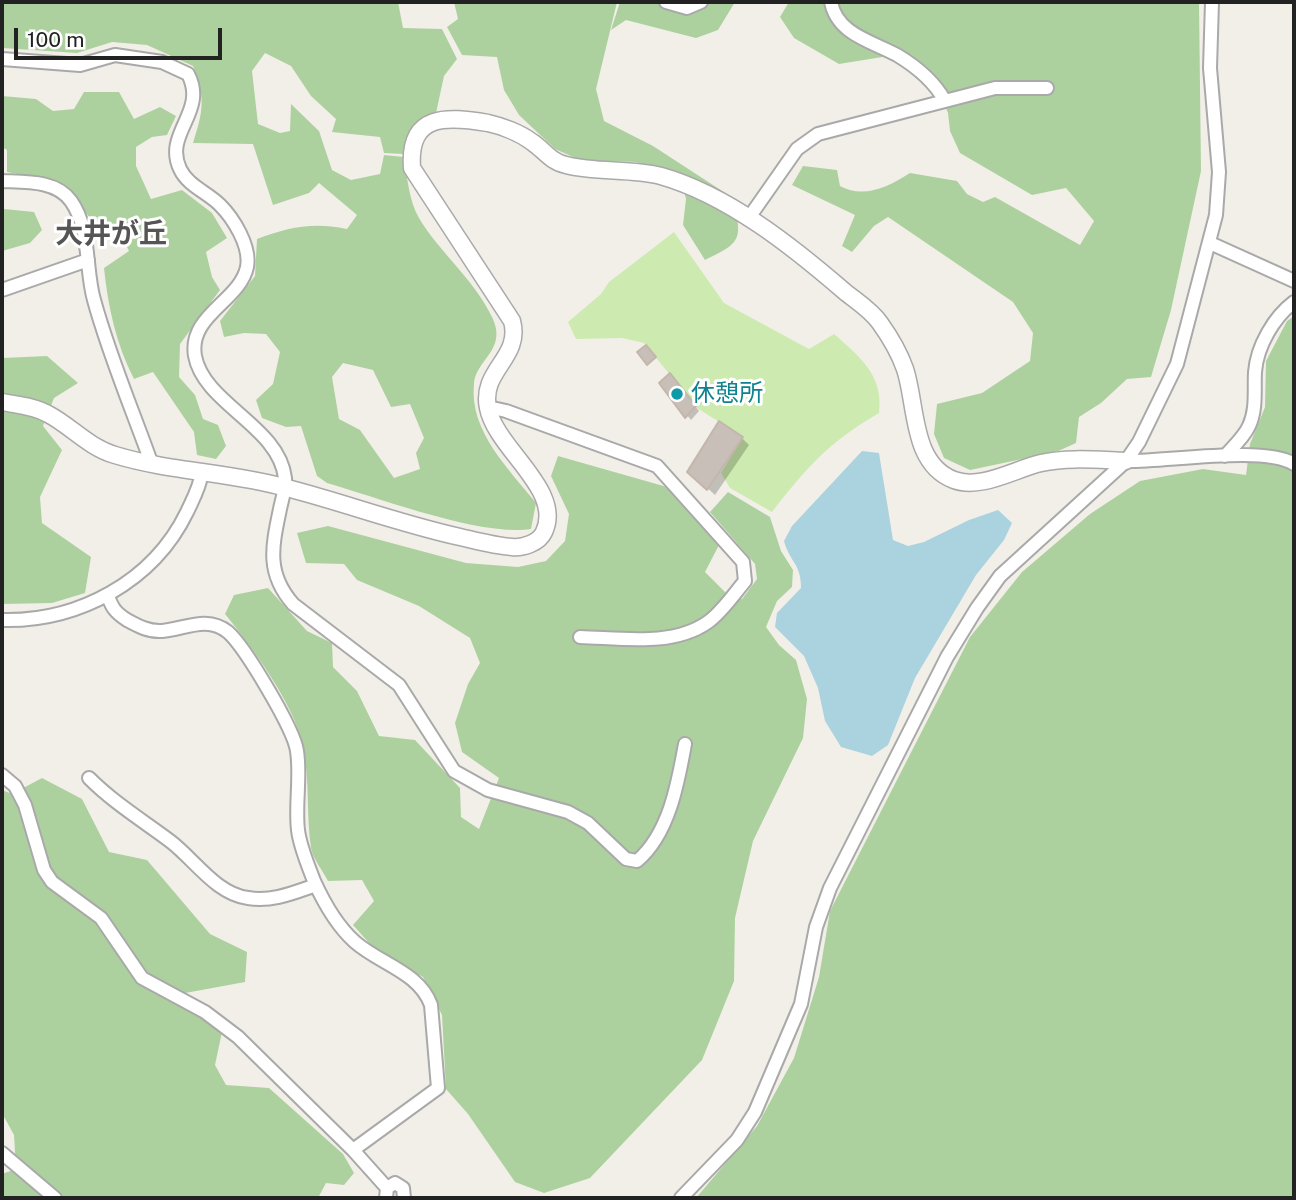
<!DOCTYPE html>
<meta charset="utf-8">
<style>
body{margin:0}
#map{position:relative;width:1296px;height:1200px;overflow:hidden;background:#f2efe9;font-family:"Public Sans",sans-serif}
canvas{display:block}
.frame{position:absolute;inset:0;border:4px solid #222;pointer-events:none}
.scale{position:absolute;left:14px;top:28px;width:208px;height:32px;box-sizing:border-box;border:4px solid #222;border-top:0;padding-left:9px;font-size:21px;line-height:24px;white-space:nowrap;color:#222;-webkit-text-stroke:5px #fff;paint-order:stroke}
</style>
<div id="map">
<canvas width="1296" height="1200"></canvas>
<div class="frame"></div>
<div class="scale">100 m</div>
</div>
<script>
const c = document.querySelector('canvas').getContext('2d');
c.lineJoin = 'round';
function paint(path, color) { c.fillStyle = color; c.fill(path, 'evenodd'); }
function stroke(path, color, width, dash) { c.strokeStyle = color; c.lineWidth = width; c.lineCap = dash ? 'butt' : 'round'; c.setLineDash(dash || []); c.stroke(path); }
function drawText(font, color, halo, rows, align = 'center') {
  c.font = font + ' "Public Sans","Noto Sans JP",sans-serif'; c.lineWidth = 6; c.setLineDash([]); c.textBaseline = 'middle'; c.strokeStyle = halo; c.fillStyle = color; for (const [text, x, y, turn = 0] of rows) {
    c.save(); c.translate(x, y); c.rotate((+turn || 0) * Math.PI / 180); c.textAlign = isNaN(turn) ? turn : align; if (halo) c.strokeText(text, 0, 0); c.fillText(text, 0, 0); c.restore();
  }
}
paint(new Path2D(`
 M674 232 724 303 809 349 834 334C859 356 884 375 879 413 829 442 807 467 772 512L730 488 721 473 743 437 697 408 644 343 622 338 576 339 568 322 601 294 609 282Z`), '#cdebb0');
paint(new Path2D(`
 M2 2H398L403 28 442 29 457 59 444 76 436 113 417 126 403 154 384 153 380 137 332 132 336 119 311 96 291 66 265 53 252 71 258 124 280 133 290 131 291 104 319 131 332 170 351 180 380 174 384 155 404 157C407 176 409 201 419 218 439 252 474 279 492 317 508 350 476 359 474 384 469 431 509 469 536 503L531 529C482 537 379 498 327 483L317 476 301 426 286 427 262 418 256 400 273 384 280 352 266 334 244 333 224 337 220 321 255 276 257 239C289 227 312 222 347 229L357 215 319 183 309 193 273 205 253 144 193 143C203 112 206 97 193 66L147 45 112 42 77 53 2 48ZM343 363 373 370 391 407 410 404 424 438 416 453 420 469 394 478 360 430 339 419 332 377Z
 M454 2H617L596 89 604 121 653 146 733 198C742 239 743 242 705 260L683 225 686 199 681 179 636 162 580 160 555 149 519 115 504 90 497 57 462 55 447 27 458 19Z
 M620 2H735L718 30 696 38 626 20 611 30Z
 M789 2H1199L1201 171 1171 310 1151 377 1127 379 1101 403 1079 417 1076 443 1056 452 970 470 944 458 934 434 937 404 982 393 1030 361 1033 333 1013 302 888 217 874 226 852 252 842 246 855 215 792 185 803 166 837 170 840 186C864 199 888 187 910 173L957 181 967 194 983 202 995 197 1080 245 1094 221 1066 188 1032 195 960 153 950 131 948 113 932 73 901 54 839 64 794 38 780 17Z
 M84 92H119L134 119 160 107 176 116 167 135 152 137 136 147V166L151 199 182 190 212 213 227 238 206 252 212 277 220 290 180 344 179 377 195 395 203 419 218 425 226 446 216 459 197 455 194 432 153 372 134 379C116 344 108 307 104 268L129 251 116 225 100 229 70 195 50 180 7 172V150L2 147V96L36 99 53 111 74 109Z
 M2 194 4 209 34 212 42 230 30 243 2 251Z
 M1294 316V1198H696L757 1126 794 1058 819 977 830 911 970 637 1022 572 1090 514 1140 481 1203 469 1246 475 1250 444 1265 407 1266 361 1287 321Z
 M47 356 78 383 54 398 43 426 62 450 40 497 42 523 91 557 85 593 52 603 2 604V358Z
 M558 456 667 487 719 545 705 572 730 597 742 599 757 579 755 564 710 512 728 492 770 517 781 551 793 570 792 587 777 601 766 627 779 645 796 660 807 699 803 738 753 841 735 918 734 981 702 1060 590 1178 544 1193 515 1182 468 1114 446 1089 442 1015 423 977 379 954 353 925 374 901 362 880 328 881C323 871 313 859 311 848 306 814 310 780 303 746 294 704 252 647 225 614L234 595 268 588 307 631 332 643 333 667 357 691 379 736 415 740 460 788 461 817 479 829 499 778 462 752 455 723 468 684 480 663 470 638 419 606 357 580 344 564 306 563 297 533 328 526 466 563 518 567 546 561 565 541 569 514 551 476Z
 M42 778 82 799 109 852 147 860 210 934 247 952 245 982 169 996 222 1032 215 1065 226 1085 269 1088 343 1154 354 1173 344 1185 326 1183 318 1198H2V1174L16 1169 14 1135 2 1113V790L12 794Z`), '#add19e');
paint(new Path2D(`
 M862 451 879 453 893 540 908 546 924 542 969 520 998 510 1012 523 1004 540 976 575 915 678 888 745 872 756 841 747 825 721 818 688 804 656 775 627 777 613 801 588C801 563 790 563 784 541L792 526Z`), '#aad3df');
paint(new Path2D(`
 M674 380 699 411 691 420 661 383Z
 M742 438 749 445 715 495 689 471Z`), '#0003');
const building = new Path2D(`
 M646 345 656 357 647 365 637 352Z
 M670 373 696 406 685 418 659 383Z
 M719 421 743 437 707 490 687 472Z`);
paint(building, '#c7bfb8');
stroke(building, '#c4b6ab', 2);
const minor = new Path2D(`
 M666 2 687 8 701 2
 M831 2C837 34 871 41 897 55 917 67 934 81 945 101
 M2 59 80 65 115 55 162 62 188 74C208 112 163 133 180 169 188 186 207 192 220 205 233 218 251 246 247 267 240 301 188 315 195 356 204 404 279 426 285 478 286 488 282 499 280 509 272 547 266 573 293 604L399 685 454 771 488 790 568 812 588 823 626 859 637 861C669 834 678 783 685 744
 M2 181C25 182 56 180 71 201 91 229 85 269 94 300 109 355 132 409 151 462
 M748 219 797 149 818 134 995 88H1047
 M1210 243 1294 281
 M2 290 88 260
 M488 407 506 411 657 466 743 562 745 581C734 594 722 612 708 622 673 647 621 638 580 637
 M1225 456C1233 447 1244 437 1249 426 1257 409 1254 390 1255 372 1257 346 1274 317 1294 302
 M1126 461C1165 462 1265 445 1294 464
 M108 596C112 608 116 613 127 620 138 626 149 632 162 631 185 629 207 615 228 632 245 647 294 729 297 751 301 777 295 804 298 830 300 847 308 865 314 881 324 903 337 926 355 942 380 964 419 972 431 1005L438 1088 353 1150
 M2 620C78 622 153 582 187 512 193 499 200 487 202 472
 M2 775 15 786 25 805 44 870 52 882 101 918 142 978 205 1012 238 1037 353 1150 387 1188 386 1198
 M89 778C114 803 142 820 170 841 194 859 216 894 248 898 272 902 293 893 316 885
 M2 1153 55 1198
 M387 1188 395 1183 403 1188 404 1198
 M681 1198 737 1140 755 1112 801 1004 816 927 830 888 947 657 977 608 1000 576 1126 461 1139 442 1177 364 1216 215 1219 172 1210 68 1212 2`);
const tertiary = new Path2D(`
 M2 402C17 405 34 406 48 414 71 426 88 447 115 455 171 472 231 472 287 488 345 503 401 524 460 537 477 541 495 546 512 547 523 548 539 543 544 532 564 490 496 449 488 408 480 370 522 358 512 321L412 168C408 113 447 116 488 123 502 126 520 133 532 142 544 150 551 162 566 165 597 173 630 168 661 176 728 195 793 247 844 291 856 301 871 310 880 323 890 337 899 352 905 369 917 405 911 464 954 480 981 490 1015 469 1041 463 1068 457 1098 460 1126 461`);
stroke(minor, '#a9a9a9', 16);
stroke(tertiary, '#a9a9a9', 19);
stroke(minor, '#fff', 12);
stroke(tertiary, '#fff', 16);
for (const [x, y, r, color] of [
 [677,394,7,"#0f9aa8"]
]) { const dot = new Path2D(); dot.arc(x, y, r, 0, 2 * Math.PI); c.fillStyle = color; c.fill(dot); stroke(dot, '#fff', 2.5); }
drawText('24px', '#0d838f', '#fff', [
 ["休憩所",691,394]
], 'left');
drawText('bold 28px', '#555', '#fff', [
 ["大井が丘",111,234]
]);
</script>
